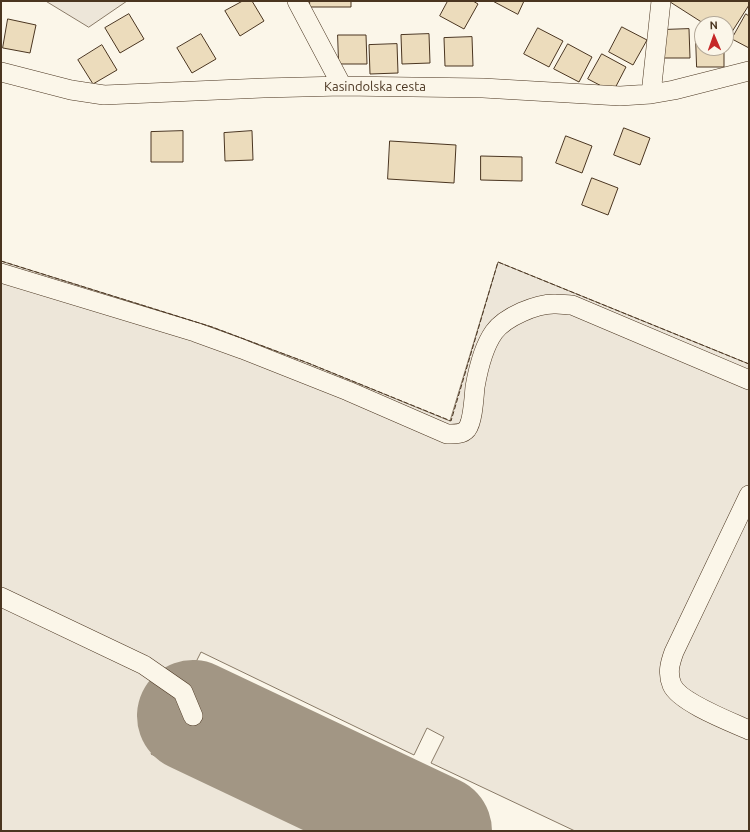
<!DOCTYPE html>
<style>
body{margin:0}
#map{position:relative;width:750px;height:832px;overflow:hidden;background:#fbf6e9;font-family:Ubuntu,sans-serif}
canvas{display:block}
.frame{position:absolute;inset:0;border:2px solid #4a3520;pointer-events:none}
.north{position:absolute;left:694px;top:16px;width:40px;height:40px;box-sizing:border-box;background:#fbf6e9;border:1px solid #b4a999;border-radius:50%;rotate:358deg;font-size:11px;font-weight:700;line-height:16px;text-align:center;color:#4a3520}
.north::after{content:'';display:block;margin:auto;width:14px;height:18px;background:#c62828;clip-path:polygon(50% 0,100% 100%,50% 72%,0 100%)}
</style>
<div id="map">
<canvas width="750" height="832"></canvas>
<div class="frame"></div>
<div class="north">N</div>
</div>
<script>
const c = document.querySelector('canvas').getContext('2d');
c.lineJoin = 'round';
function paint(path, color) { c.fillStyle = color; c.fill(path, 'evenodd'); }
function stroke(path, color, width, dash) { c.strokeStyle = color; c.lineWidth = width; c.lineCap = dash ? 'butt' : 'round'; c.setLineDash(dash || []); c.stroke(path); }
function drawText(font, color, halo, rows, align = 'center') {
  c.font = font + ' Ubuntu,sans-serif'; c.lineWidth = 3; c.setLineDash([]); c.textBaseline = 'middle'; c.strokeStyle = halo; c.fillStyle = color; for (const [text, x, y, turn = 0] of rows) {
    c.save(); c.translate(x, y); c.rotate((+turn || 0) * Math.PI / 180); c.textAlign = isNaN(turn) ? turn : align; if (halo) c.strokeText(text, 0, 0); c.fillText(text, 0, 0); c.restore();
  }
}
const green = new Path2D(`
 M46 1H127L89 27Z
 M1 261 212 327 308 363 450 421 498 262 749 364V377L575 301 508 313 466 412 459 425 452 428 1 269Z
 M1 276 195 337 453 440 488 352 514 322 562 308 749 385V485L676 637 663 673 749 735V831H575L431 763 444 737 427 728 414 755 201 652 184 686 1 594Z
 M749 502V727L684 693 673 671Z
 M1 602 69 633 180 694 151 754 310 831H1Z`);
paint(green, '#ede6d9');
stroke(green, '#887966', 1);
stroke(new Path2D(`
 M193 716 436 831`), '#a29684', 112);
const building = new Path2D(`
 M243 1H252L264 21 240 36 225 11Z
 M310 1H351V7H310Z
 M448 1H473L478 4 464 29 440 16Z
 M493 1H524L518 14Z
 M669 1H749V5L728 38 726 37V24H705Z
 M129 14 144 39 120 53 105 28Z
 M746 14 749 16V48L732 39Z
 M8 19 36 25 30 53 3 48Z
 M622 27 647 40 633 65 609 52Z
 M538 28 563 41 549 67 524 54Z
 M689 29 690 58H662L661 30Z
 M201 34 216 59 192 73 177 48Z
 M429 34 430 63 402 64 401 35Z
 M338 35H366L367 64H339Z
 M472 37 473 66H445L444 38Z
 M696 39H702V48H724V67H697Z
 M397 44 398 73 370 74 369 45Z
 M568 44 592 57 579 82 554 69Z
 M102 45 117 70 93 84 78 60Z
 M602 54 626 67 613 92 588 79Z
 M624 128 650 138 640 165 614 155Z
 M183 131V162H151V132Z
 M252 131 253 160 225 161 224 133Z
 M566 136 592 146 582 173 556 163Z
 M390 141 456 145 454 183 388 179Z
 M481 156 522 157V181L481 180Z
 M592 178 618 188 608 215 582 205Z`);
paint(building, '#ecdcbc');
stroke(building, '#4a3520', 1);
const minor = new Path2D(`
 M297 1 342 86
 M1 72 71 90 104 95 263 88 342 86 483 88 620 96 651 94 674 90 749 71
 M651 94 661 1
 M1 273 195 332 242 349 348 391 447 434C453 434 462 435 467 429 473 421 474 397 475 387 478 370 484 346 494 332 505 317 537 303 556 304 561 304 567 305 572 305L749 380
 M749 495 674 652C670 663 667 673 672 685 679 702 731 722 749 730
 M1 597 144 665 183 692 193 716`);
stroke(minor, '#4a3520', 20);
stroke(minor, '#fbf6e9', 19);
stroke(new Path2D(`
 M1 261 212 327 308 363 451 421 498 262 749 364`), '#4a3520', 1, [5, 2]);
drawText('13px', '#4a3520', '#fbf6e9', [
 ["Kasindolska cesta",375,87]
]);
</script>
